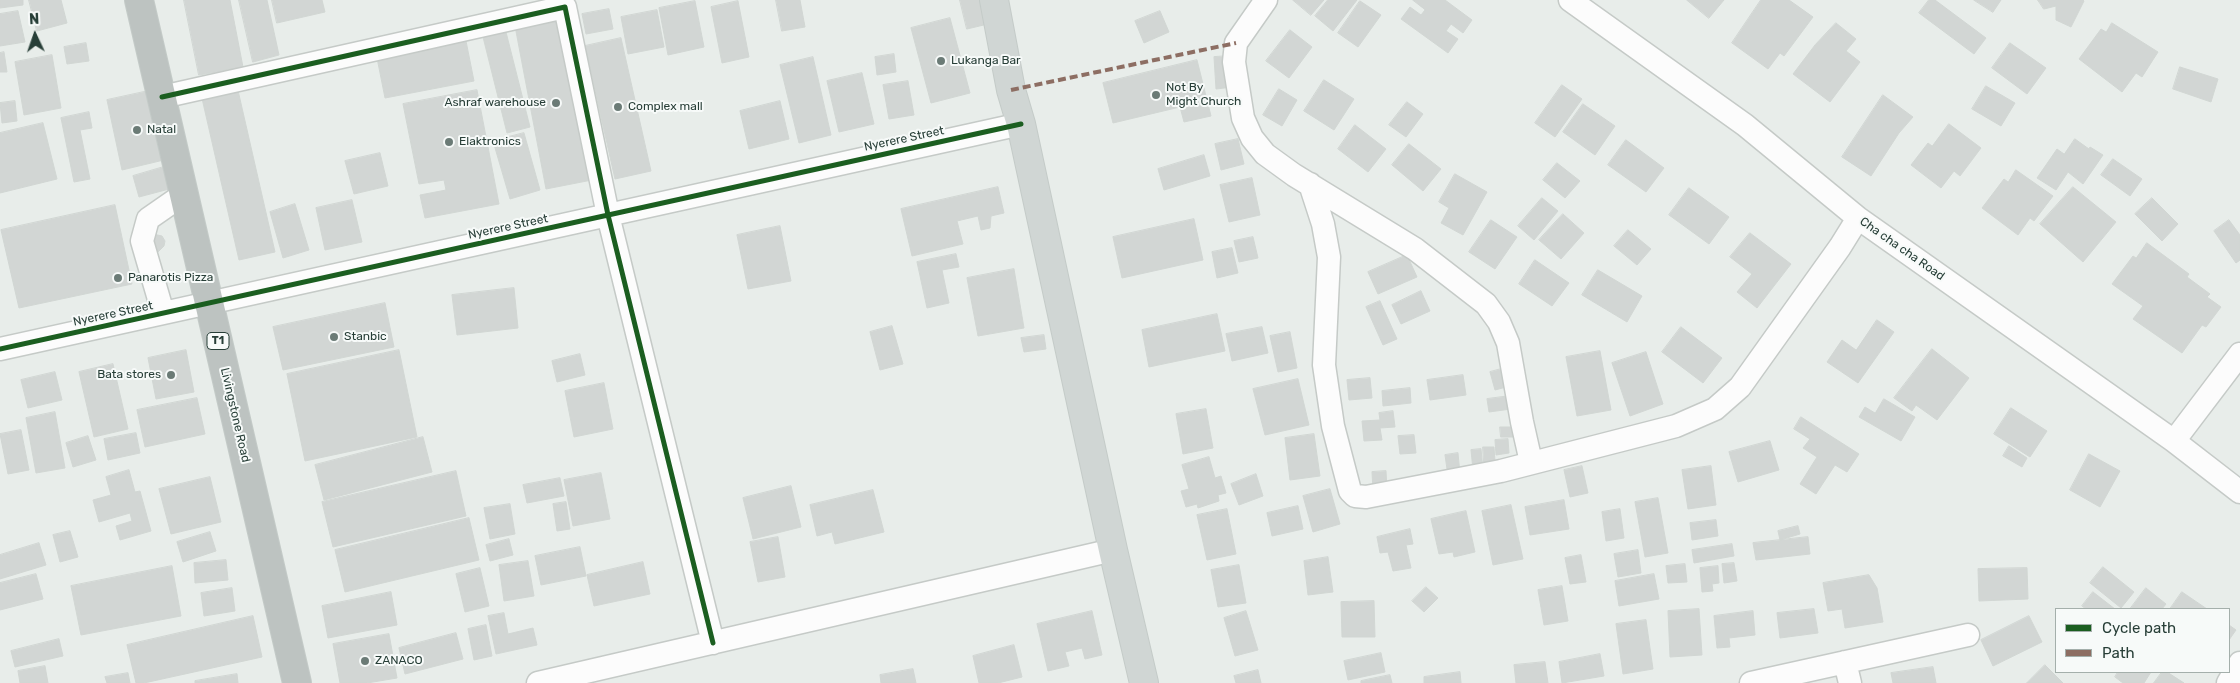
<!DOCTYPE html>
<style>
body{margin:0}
#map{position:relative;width:2240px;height:683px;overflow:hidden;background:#e8edea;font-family:Rubik,sans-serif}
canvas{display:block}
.legend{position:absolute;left:2055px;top:608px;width:175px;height:65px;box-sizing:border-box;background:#f7faf9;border:1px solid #a4afab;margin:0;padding:6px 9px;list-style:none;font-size:15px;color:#273e37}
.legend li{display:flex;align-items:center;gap:10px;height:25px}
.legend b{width:25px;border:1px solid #a4afab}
.north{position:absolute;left:10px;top:10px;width:50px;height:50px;-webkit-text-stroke:4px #f7faf9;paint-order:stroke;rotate:357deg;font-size:14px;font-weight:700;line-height:20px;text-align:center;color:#273e37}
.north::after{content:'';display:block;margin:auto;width:18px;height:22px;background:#273e37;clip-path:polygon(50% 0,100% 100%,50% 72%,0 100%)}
</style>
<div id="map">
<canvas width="2240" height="683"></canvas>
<ul class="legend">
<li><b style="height:6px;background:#1b5e20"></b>Cycle path</li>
<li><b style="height:6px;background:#8d6e63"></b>Path</li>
</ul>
<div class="north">N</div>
</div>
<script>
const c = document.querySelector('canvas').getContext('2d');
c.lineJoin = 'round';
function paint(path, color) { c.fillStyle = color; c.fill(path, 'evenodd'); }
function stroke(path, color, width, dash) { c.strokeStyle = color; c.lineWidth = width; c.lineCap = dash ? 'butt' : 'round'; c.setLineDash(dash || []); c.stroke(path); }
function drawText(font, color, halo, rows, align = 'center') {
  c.font = font + ' Rubik,sans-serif'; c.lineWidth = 4; c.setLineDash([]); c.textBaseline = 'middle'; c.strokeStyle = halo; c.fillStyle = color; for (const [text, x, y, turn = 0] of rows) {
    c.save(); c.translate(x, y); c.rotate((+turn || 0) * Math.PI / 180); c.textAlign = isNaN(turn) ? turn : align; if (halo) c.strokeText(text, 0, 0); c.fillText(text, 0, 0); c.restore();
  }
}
const building = new Path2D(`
 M0 0H23V5L0 8Z
 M29 0H61L67 23 37 31Z
 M184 0H230L243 67 199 75Z
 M239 0H267L279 55 253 62Z
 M272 0H322L325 12 277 23Z
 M776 0H800L805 27 782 31Z
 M960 0H982L988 24 967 29Z
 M1293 0H1324L1311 15Z
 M1328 0H1357L1333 31 1315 16Z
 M1413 0H1445L1472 20 1463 33 1451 24 1446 31 1458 39 1448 53 1401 19 1410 7 1421 15 1425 10Z
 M1687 0H1724L1709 18Z
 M1761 0H1789L1813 17 1784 56 1780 53 1768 69 1732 43Z
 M1929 0H1935L1986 38 1974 54 1919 13Z
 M1974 0H2001L1993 12Z
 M2038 0H2083L2084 1 2071 27 2056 20V6L2044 9Z
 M695 1 704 47 668 55 659 8Z
 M738 1 749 57 722 63 711 7Z
 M1360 1 1381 15 1358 47 1338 33Z
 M609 9 613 29 586 34 582 14Z
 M657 10 664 47 628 54 621 17Z
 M18 11 25 42 0 46V14Z
 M1160 11 1169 32 1144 43 1135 21Z
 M567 16 597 179 546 189 515 26Z
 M950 18 970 93 931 103 911 28Z
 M1836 23 1856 39 1846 51 1860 62 1830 102 1793 74 1815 45Z
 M2112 23 2158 52 2142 77 2136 73 2122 92 2079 59 2101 29 2106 32Z
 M1290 30 1312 47 1289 78 1266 61Z
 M506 32 530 127 507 133 483 37Z
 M621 38 651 171 615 179 585 46Z
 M466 41 474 81 385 98 377 58Z
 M86 43 89 61 67 64 64 47Z
 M2010 43 2046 68 2027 94 1992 68Z
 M4 52 7 72H0V53Z
 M894 54 896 72 877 75 875 57Z
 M52 55 61 108 24 115 15 62Z
 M1230 56 1233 87 1216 89 1214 57Z
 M813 57 831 135 799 143 780 65Z
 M1197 60 1211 116 1184 122 1180 107 1113 123 1103 83Z
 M2180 67 2218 79 2211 102 2173 89Z
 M862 73 874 124 839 132 827 81Z
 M1324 80 1354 99 1334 130 1304 111Z
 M908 81 914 115 889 119 883 85Z
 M1562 85 1582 99 1555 137 1535 123Z
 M237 86 275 252 239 260 201 94Z
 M1986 86 2015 103 2001 126 1972 109Z
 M1279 89 1297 100 1282 126 1263 115Z
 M153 90 168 159 122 170 107 100Z
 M477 90 499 204 425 218 420 195 446 190 444 180 419 184 403 104Z
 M1883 95 1913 117 1899 133 1871 176 1842 157Z
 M15 101 17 121 2 123 0 103Z
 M780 101 789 139 749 149 740 111Z
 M1407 102 1423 114 1406 137 1389 125Z
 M1583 104 1615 126 1595 155 1563 132Z
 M89 112 92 128 80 130 90 179 74 182 61 118Z
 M43 123 57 179 0 193V133Z
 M1949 124 1981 148 1960 176 1954 171 1941 188 1911 165 1928 143 1932 146Z
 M1355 125 1386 149 1368 172 1338 149Z
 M524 133 540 190 510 199 493 141Z
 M1238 139 1244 164 1221 170 1215 144Z
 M2075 139 2089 149 2090 147 2103 155 2083 184 2068 172 2056 190 2037 178 2057 149 2064 154Z
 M1626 140 1664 168 1646 192 1608 165Z
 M1409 144 1441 169 1423 191 1392 165Z
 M380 153 388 186 354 194 345 161Z
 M1204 155 1210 176 1164 190 1158 169Z
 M2113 159 2142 179 2130 196 2101 175Z
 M1557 163 1580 181 1565 198 1543 180Z
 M167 166 173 188 139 197 133 176Z
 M2016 170 2053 196 2034 221 2030 218 2018 235 1982 208 2004 179 2008 182Z
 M1455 174 1487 192 1463 235 1441 223 1449 208 1439 202Z
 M1252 178 1260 215 1229 222 1220 185Z
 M998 187 1004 213 991 216 990 228 981 230 978 216 957 221 963 244 912 256 901 209Z
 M2073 187 2116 222 2083 262 2040 224Z
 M1689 188 1729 217 1709 244 1669 215Z
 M1542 198 1558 211 1534 240 1518 226Z
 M2152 198 2178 224 2162 241 2135 214Z
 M352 200 362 242 325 250 316 208Z
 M295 204 309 250 283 258 270 212Z
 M115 205 132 284 19 308 1 230Z
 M1563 214 1584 233 1561 259 1539 240Z
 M1194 219 1203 260 1122 278 1113 237Z
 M1491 220 1517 237 1495 269 1469 252Z
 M2229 220 2240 235V260L2236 263 2214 231Z
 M780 226 791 281 748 289 737 235Z
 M1628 230 1651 249 1637 265 1614 246Z
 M1750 233 1791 264 1757 308 1737 292 1752 274 1730 257Z
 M153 234 162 236 165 241 164 246 158 252H154Z
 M1253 237 1258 258 1239 262 1234 241Z
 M2147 243 2189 274 2187 277 2210 294 2207 297 2221 307 2206 327 2202 325 2182 353 2133 319 2143 306 2112 284 2133 256 2136 258Z
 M1232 248 1238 273 1217 278 1212 252Z
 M956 254 959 267 942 270 949 303 927 308 917 262Z
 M1407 255 1417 277 1378 294 1368 272Z
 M1535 260 1569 283 1552 306 1519 284Z
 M1014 269 1024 328 978 336 967 278Z
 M1598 270 1642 296 1627 322 1582 295Z
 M514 288 518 328 457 335 452 295Z
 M1421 291 1430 311 1401 324 1392 305Z
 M1380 301 1397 339 1383 345 1366 307Z
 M385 303 394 347 283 370 273 327Z
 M1217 314 1225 351 1149 367 1142 330Z
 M1877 320 1894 332 1858 383 1827 362 1842 340 1856 350Z
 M892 326 903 364 880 370 870 332Z
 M1262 327 1268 353 1232 361 1226 334Z
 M1681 327 1722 358 1703 383 1662 352Z
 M1290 332 1297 368 1278 372 1270 336Z
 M1044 335 1046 349 1024 352 1021 338Z
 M1932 349 1969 378 1937 420 1916 405 1912 411 1894 398Z
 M186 350 194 392 156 399 148 358Z
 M399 350 417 437 305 461 287 374Z
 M1600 351 1611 410 1577 416 1566 357Z
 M1646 352 1663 404 1630 416 1612 363Z
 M580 354 585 375 557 382 552 361Z
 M113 364 128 429 94 437 79 372Z
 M1505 368 1510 386 1495 390 1490 372Z
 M55 372 62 400 28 408 21 380Z
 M1463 375 1466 395 1430 400 1427 380Z
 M1370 378 1372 398 1349 400 1347 380Z
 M1298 379 1309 425 1265 435 1253 389Z
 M604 383 613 429 574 437 565 391Z
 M1410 388 1411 403 1383 406 1382 391Z
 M1510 396 1511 409 1489 412 1487 399Z
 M197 398 205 434 145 447 137 410Z
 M1884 399 1915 417 1901 441 1859 417 1865 407 1875 413Z
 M2011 408 2047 431 2030 457 1994 434Z
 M1206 409 1213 448 1183 454 1176 414Z
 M1393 411 1395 427 1380 428 1382 440 1364 441 1362 421 1380 420 1379 413Z
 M55 412 65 468 36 473 26 418Z
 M1801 417 1859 454 1847 472 1835 465 1816 494 1800 484 1817 457 1803 448 1810 439 1794 429Z
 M1500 427H1513V437H1501Z
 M21 430 29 470 8 474 0 434Z
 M136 433 140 453 108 460 104 439Z
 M1314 434 1320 476 1290 480 1285 438Z
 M1414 435 1416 453 1400 454 1398 436Z
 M88 436 96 460 73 467 66 443Z
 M423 437 432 472 324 500 315 465Z
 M1508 439 1509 453 1496 455 1495 440Z
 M1770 441 1779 470 1738 482 1729 452Z
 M2009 446 2027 458 2022 467 2003 456Z
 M1483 447H1494L1495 462H1484Z
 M1481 449 1483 469 1473 470 1471 450Z
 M1458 453 1460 474 1448 476 1445 455Z
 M2089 454 2120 471 2100 507 2070 490Z
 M1209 457 1215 478 1221 476 1226 493 1218 495 1219 501 1198 508 1197 504 1186 507 1181 491 1189 489 1182 465Z
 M1582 466 1588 493 1570 497 1564 470Z
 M1711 466 1716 505 1688 509 1682 470Z
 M129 470 135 492 140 491 151 531 120 540 116 526 132 521 130 513 99 522 93 500 111 495 106 477Z
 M456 471 466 516 333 547 322 502Z
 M1386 471 1387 490 1373 491 1372 472Z
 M601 473 610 519 573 526 564 480Z
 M1256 474 1263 496 1239 505 1231 484Z
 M210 477 221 522 171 534 159 489Z
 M560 478 564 496 527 503 523 485Z
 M791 486 801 527 753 539 743 498Z
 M1330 489 1340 524 1313 532 1303 496Z
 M873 490 884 532 835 544 832 532 817 536 810 505Z
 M1658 498 1668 553 1645 557 1635 502Z
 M1564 500 1569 529 1530 535 1525 507Z
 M566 502 570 529 557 531 553 504Z
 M510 504 515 534 490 539 484 508Z
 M1511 505 1523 559 1493 565 1482 511Z
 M1298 506 1303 529 1272 536 1267 513Z
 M1227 509 1236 554 1207 560 1197 515Z
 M1620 509 1624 538 1606 541 1602 512Z
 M1466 511 1475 552 1454 557 1453 552 1439 554 1431 519Z
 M469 518 479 560 345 592 335 550Z
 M1716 520 1718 536 1692 540 1690 523Z
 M1798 526 1800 534 1780 540 1778 531Z
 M1410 529 1413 544 1406 545 1411 568 1393 571 1388 552 1380 553 1377 537Z
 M70 531 78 557 60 562 53 535Z
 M210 532 216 551 183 562 177 542Z
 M778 537 785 577 758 582 750 542Z
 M1808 537 1810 554 1756 560 1753 543Z
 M509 539 513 555 490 561 486 545Z
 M39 543 46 565 0 579V555Z
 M1732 544 1734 556 1694 563 1692 550Z
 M580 547 586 576 541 585 535 556Z
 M1638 550 1641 573 1618 577 1614 554Z
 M1581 555 1586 582 1570 584 1565 558Z
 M1328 557 1333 592 1308 595 1304 561Z
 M226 560 228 580 195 583 194 563Z
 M528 561 534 596 504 601 499 565Z
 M643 562 650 594 594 606 587 575Z
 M1734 563 1737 581 1724 583 1722 564Z
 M1685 564 1687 582 1668 583 1666 566Z
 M1239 565 1246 603 1218 607 1211 570Z
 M172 566 181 616 81 635 71 586Z
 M1718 566 1719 583 1712 584 1713 591 1702 592 1700 568Z
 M2103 567 2134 592 2121 608 2090 583Z
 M480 568 489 606 465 612 456 574Z
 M2027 568 2028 599 1979 601 1978 569Z
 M36 574 43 599 0 610V583Z
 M1654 574 1659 599 1619 606 1615 581Z
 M1869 575 1877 588 1883 622 1845 628 1842 609 1828 611 1823 583Z
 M1562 586 1568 621 1544 625 1538 590Z
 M1426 587 1438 598 1424 612 1412 601Z
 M232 588 235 611 204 616 201 593Z
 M2146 588 2166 604 2162 609H2130Z
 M391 592 397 625 328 638 322 606Z
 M2093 592 2115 609H2086L2082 606Z
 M2182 592 2207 609H2170Z
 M1374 601 1375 637H1342L1341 602Z
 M1699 609 1702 655 1670 657 1668 611Z
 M1814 609 1818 633 1780 638 1777 613Z
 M1092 611 1102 655 1085 659 1082 648 1065 652 1069 666 1048 671 1037 624Z
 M1246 611 1258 650 1235 656 1224 618Z
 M1753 611 1755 635 1729 638 1730 647 1717 648 1714 616Z
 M504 613 508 634 533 628 537 645 496 654 488 616Z
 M253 616 262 657 144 683H136L127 645Z
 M2029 616 2042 642 1993 666 1981 640Z
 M1646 620 1653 669 1623 674 1616 624Z
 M486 625 492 656 474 660 468 629Z
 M2229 625 2236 630 2229 640Z
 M456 633 463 659 405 674 399 648Z
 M389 634 397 678 367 683H340L333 644Z
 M59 639 63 656 15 667 11 651Z
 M1014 645 1022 677 998 683H979L973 656Z
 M1381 653 1385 672 1348 680 1344 661Z
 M1600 654 1604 676 1562 683 1559 662Z
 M1545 662 1548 683H1516L1514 665Z
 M2045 665 2063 683H2027Z
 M45 666 48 683H20L18 671Z
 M1933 667 1936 683H1893L1891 673Z
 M913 669 916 683H881L880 675Z
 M1258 670 1261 683H1236L1234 676Z
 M1460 672 1461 683H1424V677Z
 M2118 672H2151L2144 683H2123L2115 677Z
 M2162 672H2167L2184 683H2154Z
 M128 673 130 683H107L105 677Z
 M237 674 238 683H195V681Z
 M1390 675 1392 683H1361V681Z`);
paint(building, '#d2d6d4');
stroke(building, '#d1d6d3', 1);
const minor = new Path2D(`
 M1266 0 1236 43 1234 62 1243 118 1252 138 1265 154 1294 175 1415 249 1486 304 1499 322 1508 343 1522 422 1531 462
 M1570 0 1745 125 1858 218 2174 441 2240 492
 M162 97 565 7 608 215 713 643
 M1310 184 1323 224 1329 257 1324 365 1333 426 1350 491 1355 496 1366 497 1501 471 1676 426 1715 409 1740 387 1840 247 1858 218
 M163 313 142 241 148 219 184 194
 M0 349 1021 124
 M2174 441 2240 354
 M1845 662 1850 683
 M538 683 1113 550
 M1751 683 1968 635
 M2228 683 2240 663`);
const major = new Path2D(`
 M994 0 1011 90 1021 124 1113 550 1144 683`);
const highway = new Path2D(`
 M139 0 297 683`);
stroke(minor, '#c5cac7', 25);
stroke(major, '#c4cbc8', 30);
stroke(highway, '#c4cbc8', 30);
stroke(minor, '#fcfcfc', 22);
stroke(major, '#d0d6d4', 28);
stroke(highway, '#bdc3c1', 28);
stroke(new Path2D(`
 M1011 90 1236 43`), '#8d6e63', 4, [8, 4]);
stroke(new Path2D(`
 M162 97 565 7 608 215 713 643
 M0 349 1021 124`), '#1b5e20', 5);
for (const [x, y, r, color] of [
 [941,61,5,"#6b7b76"],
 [1156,95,5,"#6b7b76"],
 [556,103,5,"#6b7b76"],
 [618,107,5,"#6b7b76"],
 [137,130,5,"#6b7b76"],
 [449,142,5,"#6b7b76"],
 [118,278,5,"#6b7b76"],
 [334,337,5,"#6b7b76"],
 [171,375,5,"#6b7b76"],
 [365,661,5,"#6b7b76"]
]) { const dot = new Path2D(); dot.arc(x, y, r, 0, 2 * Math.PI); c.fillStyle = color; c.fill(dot); stroke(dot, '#f7faf9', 2); }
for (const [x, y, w] of [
 [218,341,22]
]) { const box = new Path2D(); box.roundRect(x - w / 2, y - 8.5, w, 17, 4); c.fillStyle = '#f7faf9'; c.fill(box); stroke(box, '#273e37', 1); }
drawText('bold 11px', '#273e37', null, [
 ["T1",218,341]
]);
drawText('12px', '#273e37', '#f7faf9', [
 ["Lukanga Bar",951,61],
 ["Not By",1166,88],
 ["Might Church",1166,102],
 ["Ashraf warehouse",546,103,"right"],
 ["Complex mall",628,107],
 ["Natal",147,130],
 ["Elaktronics",459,142],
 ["Panarotis Pizza",128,278],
 ["Stanbic",344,337],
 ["Bata stores",161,375,"right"],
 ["ZANACO",375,661]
], 'left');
drawText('12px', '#273e37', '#f7faf9', [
 ["Nyerere Street",904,139,-12],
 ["Nyerere Street",508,227,-12],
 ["Cha cha cha Road",1902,249,35],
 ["Nyerere Street",113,314,-12],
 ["Livingstone Road",235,415,77]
]);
</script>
